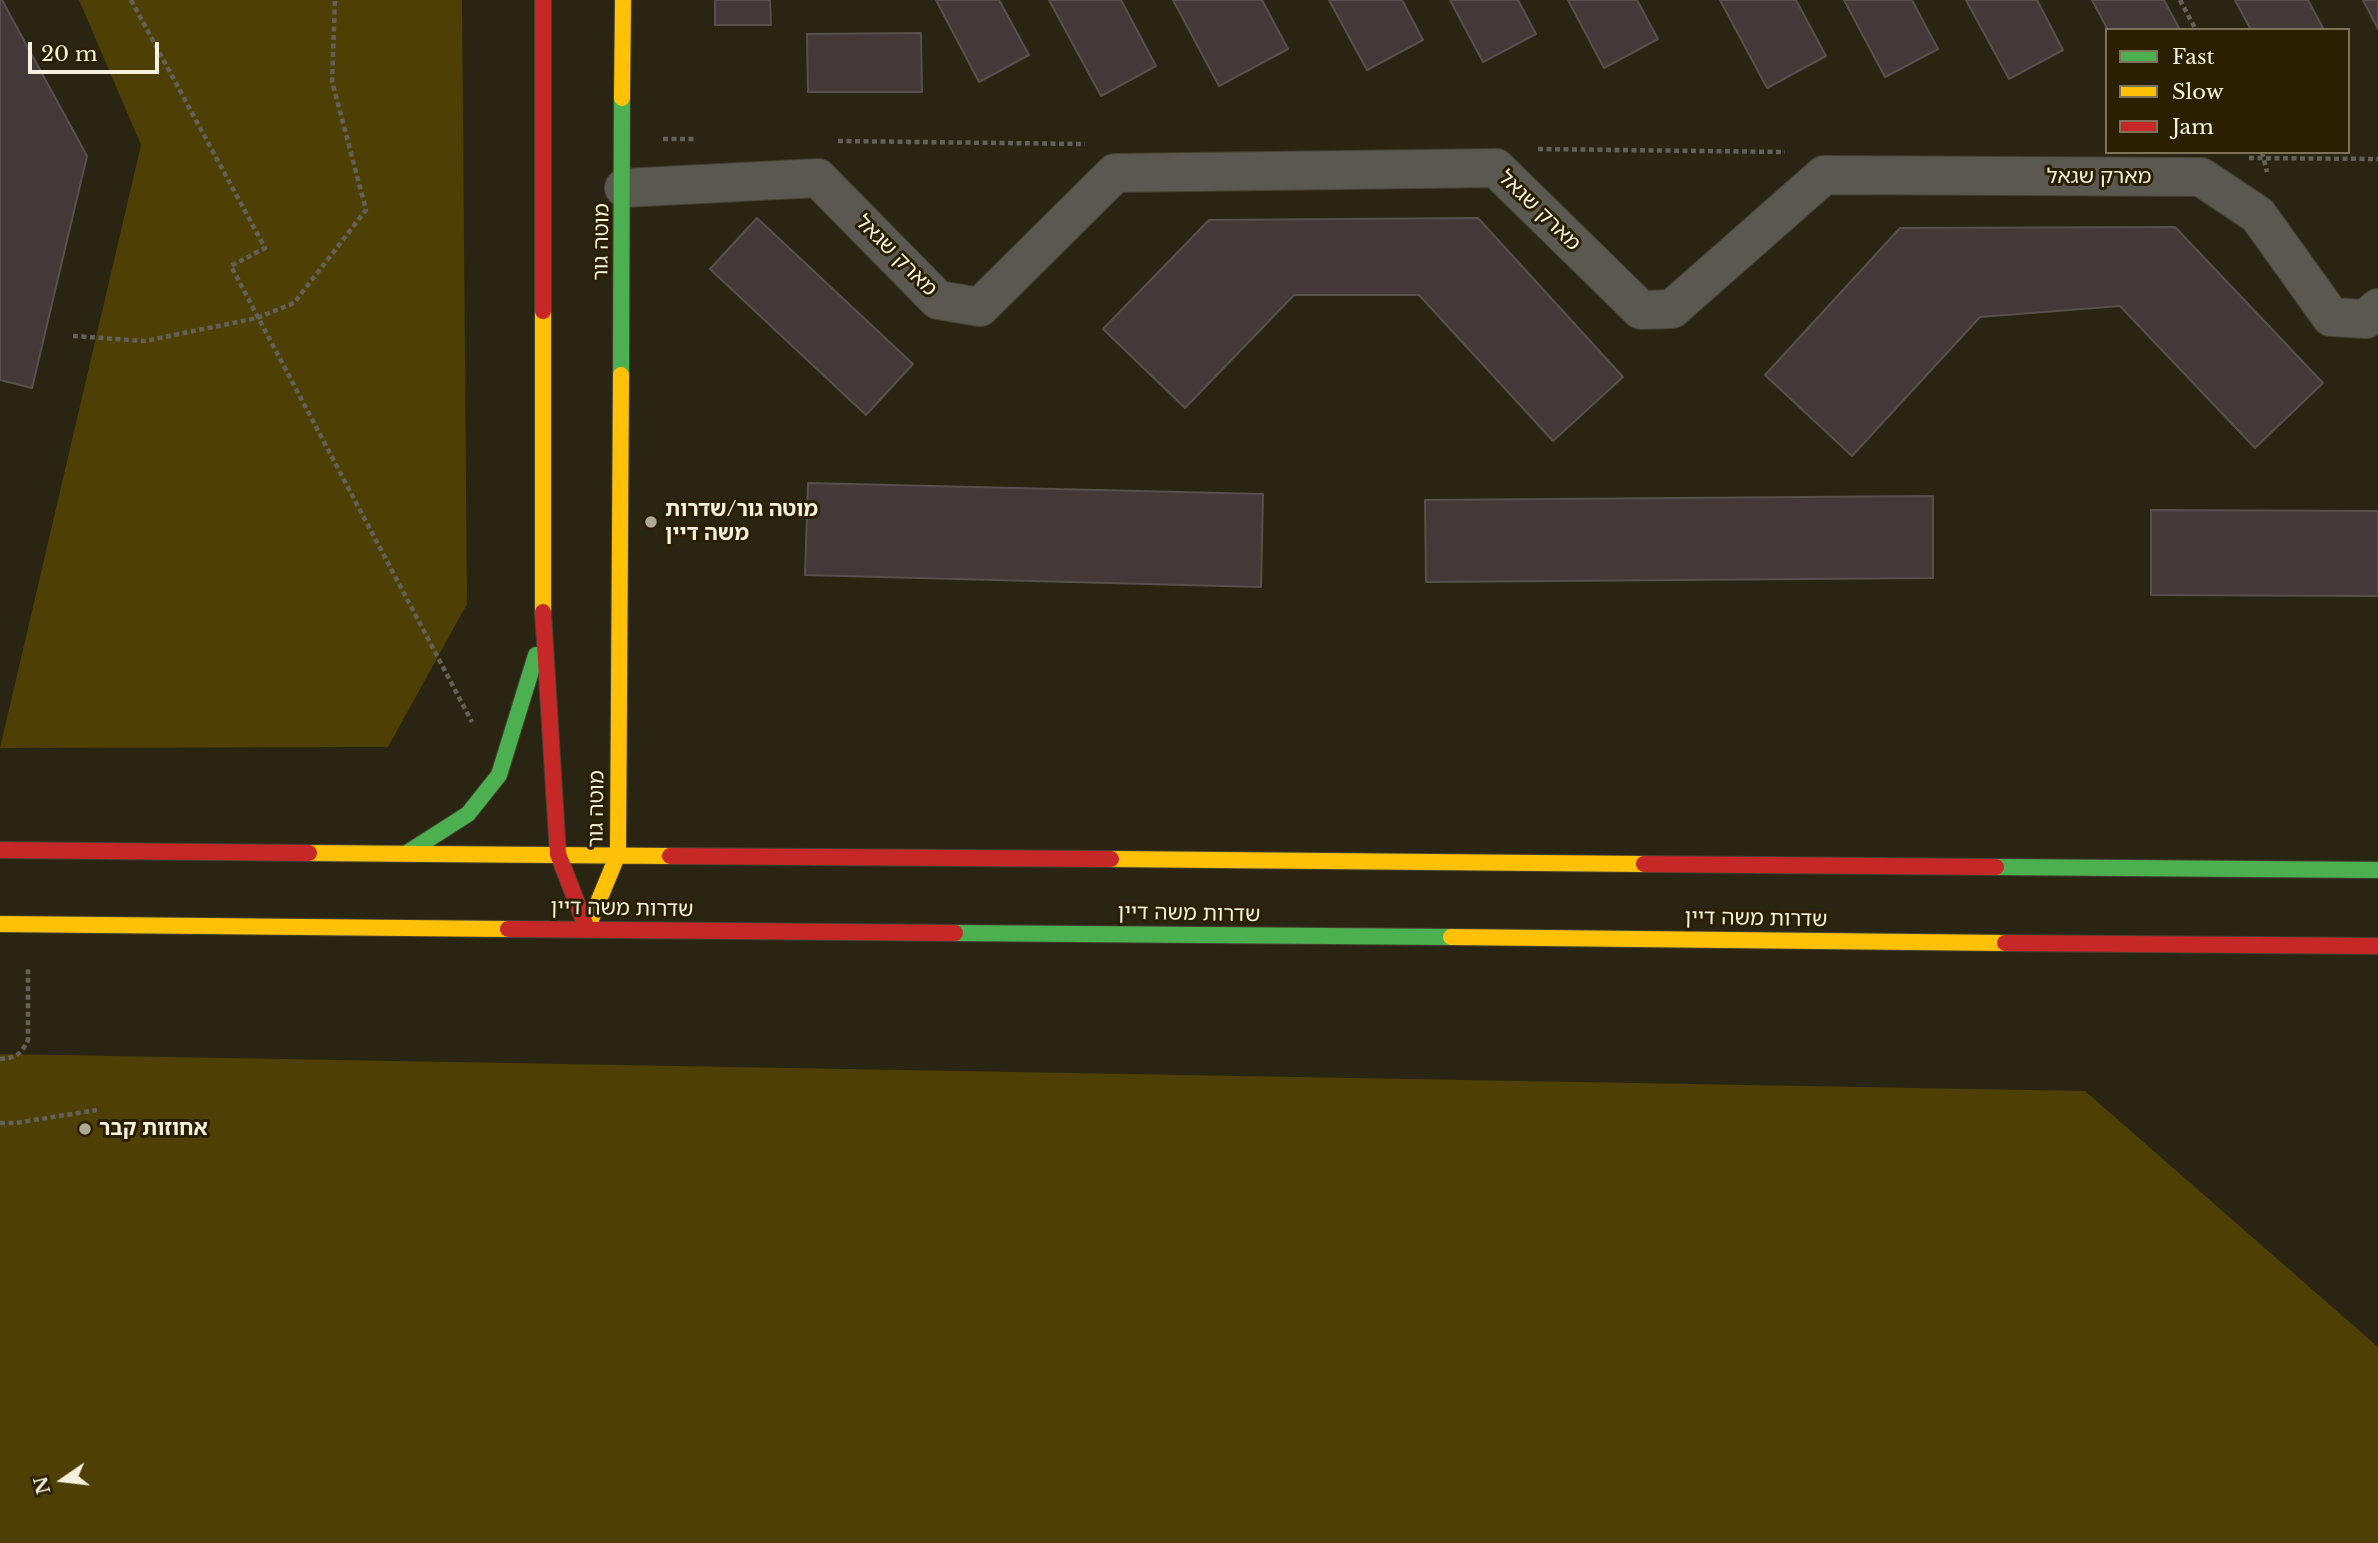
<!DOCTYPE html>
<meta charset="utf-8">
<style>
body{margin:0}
#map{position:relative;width:2378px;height:1543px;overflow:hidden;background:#2a2513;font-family:"Libre Baskerville",serif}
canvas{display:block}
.legend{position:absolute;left:2105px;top:28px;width:245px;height:126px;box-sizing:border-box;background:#2a2001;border:2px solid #7c7359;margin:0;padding:9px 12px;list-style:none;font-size:21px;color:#f6f0de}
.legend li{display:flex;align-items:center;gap:14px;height:35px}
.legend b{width:35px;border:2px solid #7c7359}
.north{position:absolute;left:28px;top:1445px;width:70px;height:70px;-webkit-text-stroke:5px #2a2001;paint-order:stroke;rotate:256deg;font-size:19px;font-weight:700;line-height:28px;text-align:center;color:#f6f0de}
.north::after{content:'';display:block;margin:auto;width:24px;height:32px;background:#f6f0de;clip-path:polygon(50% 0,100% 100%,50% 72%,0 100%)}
.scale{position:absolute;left:28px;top:42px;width:131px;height:32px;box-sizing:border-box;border:4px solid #f6f0de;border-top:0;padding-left:9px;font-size:21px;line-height:24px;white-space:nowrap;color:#f6f0de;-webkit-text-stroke:5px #2a2001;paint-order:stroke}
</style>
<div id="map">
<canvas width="2378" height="1543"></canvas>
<ul class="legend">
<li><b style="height:9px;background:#4caf50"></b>Fast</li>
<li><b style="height:9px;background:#ffc107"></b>Slow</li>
<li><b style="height:9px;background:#c62828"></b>Jam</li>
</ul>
<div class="north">N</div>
<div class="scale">20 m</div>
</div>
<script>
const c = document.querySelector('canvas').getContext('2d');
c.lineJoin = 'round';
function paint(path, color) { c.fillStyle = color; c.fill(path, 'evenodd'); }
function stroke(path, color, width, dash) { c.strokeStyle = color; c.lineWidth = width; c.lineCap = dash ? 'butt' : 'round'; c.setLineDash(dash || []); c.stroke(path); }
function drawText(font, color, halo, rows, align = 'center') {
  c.font = font + ' "Libre Baskerville","Noto Sans Hebrew",serif'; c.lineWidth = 6; c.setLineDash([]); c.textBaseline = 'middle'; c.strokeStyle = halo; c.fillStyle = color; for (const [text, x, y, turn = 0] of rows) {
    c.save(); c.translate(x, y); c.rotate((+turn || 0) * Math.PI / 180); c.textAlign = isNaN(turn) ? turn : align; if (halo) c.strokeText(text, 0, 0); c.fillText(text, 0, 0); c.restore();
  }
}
paint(new Path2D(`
 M79 0H462L467 604 388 747 0 748 141 145Z
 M0 1054 2085 1091 2378 1347V1543H0Z`), '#4e3f04');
const building = new Path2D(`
 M0 0H2L87 156 32 388 0 380Z
 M715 0H770L771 25H715Z
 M936 0H999L1029 55 979 82Z
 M1049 0H1121L1156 66 1101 96Z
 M1173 0H1262L1288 49 1219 86Z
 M1329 0H1402L1423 40 1367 70Z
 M1450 0H1518L1536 34 1483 62Z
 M1568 0H1637L1658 39 1604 68Z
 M1720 0H1796L1826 56 1767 88Z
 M1844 0H1912L1938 49 1885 77Z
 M1966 0H2037L2063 50 2009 79Z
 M2092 0H2164L2180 30H2108Z
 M2235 0H2308L2324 30H2251Z
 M2363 0H2378V29Z
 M921 33 922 92H808L807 34Z
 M757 218 913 364 866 415 710 269Z
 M1478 218 1623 377 1553 441 1419 295H1294L1185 408 1103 329 1209 220Z
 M2175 227 2323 383 2255 448 2120 306 1980 317 1852 456 1765 375 1900 228Z
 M808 483 1263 494 1261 587 805 575Z
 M1933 496V578L1426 582 1425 500Z
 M2151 510 2378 511V596L2151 595Z`);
paint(building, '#433938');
stroke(building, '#58504c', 2);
const street = new Path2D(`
 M624 188 818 178 938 300 980 307 1115 173 1496 168 1641 310 1672 309 1824 175 2201 177 2258 215 2331 317 2366 319 2378 308`);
const fast = new Path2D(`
 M621 375 622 98
 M407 853 468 814 499 775 536 655
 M1996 867 2378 870
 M955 933 1451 937`);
const slow = new Path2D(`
 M622 98 623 0
 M543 311V612
 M309 853 670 856
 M1111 859 1644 864
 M0 924 508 929
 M587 929 618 854 621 375
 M1451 937 2005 943`);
const jam = new Path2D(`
 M543 0V311
 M543 612 558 854 587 929
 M0 850 309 853
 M670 856 1111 859
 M1644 864 1996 867
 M508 929 955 933
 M2005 943 2378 946`);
stroke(street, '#454131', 40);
stroke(fast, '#454131', 18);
stroke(slow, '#454131', 18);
stroke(jam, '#454131', 18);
stroke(new Path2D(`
 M131 0 265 248 231 266 472 722
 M2180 0 2196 30
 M663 139H697
 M838 141 1085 144
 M1538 149 1785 152
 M2262 152 2267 172
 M2249 158 2378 159
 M73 336 145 341 257 318 294 303 366 210 332 81 335 0
 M0 1059C15 1058 21 1055 28 1040V968
 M0 1123H15L97 1110`), '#636058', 4.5, [5, 3.5]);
stroke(street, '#5a5851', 38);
stroke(fast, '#4caf50', 16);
stroke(slow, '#ffc107', 16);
stroke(jam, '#c62828', 16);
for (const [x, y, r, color] of [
 [651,522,7,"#afa997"],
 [85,1129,7,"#afa997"]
]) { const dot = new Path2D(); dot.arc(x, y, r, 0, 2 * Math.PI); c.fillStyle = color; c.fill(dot); stroke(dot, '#2a2001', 2.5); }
drawText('21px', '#f6f0de', '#2a2001', [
 ["מארק שגאל",2099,177],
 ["מארק שגאל",1539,211,44],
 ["מוטה גור",602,242,-89],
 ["מארק שגאל",896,256,45],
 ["מוטה גור",597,809,-89],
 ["שדרות משה דיין",622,909,1],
 ["שדרות משה דיין",1189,914,1],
 ["שדרות משה דיין",1756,919,1]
]);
drawText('bold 21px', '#f6f0de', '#2a2001', [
 ["מוטה גור/שדרות",665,510],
 ["משה דיין",665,534],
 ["אחוזות קבר",99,1129]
], 'left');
</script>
